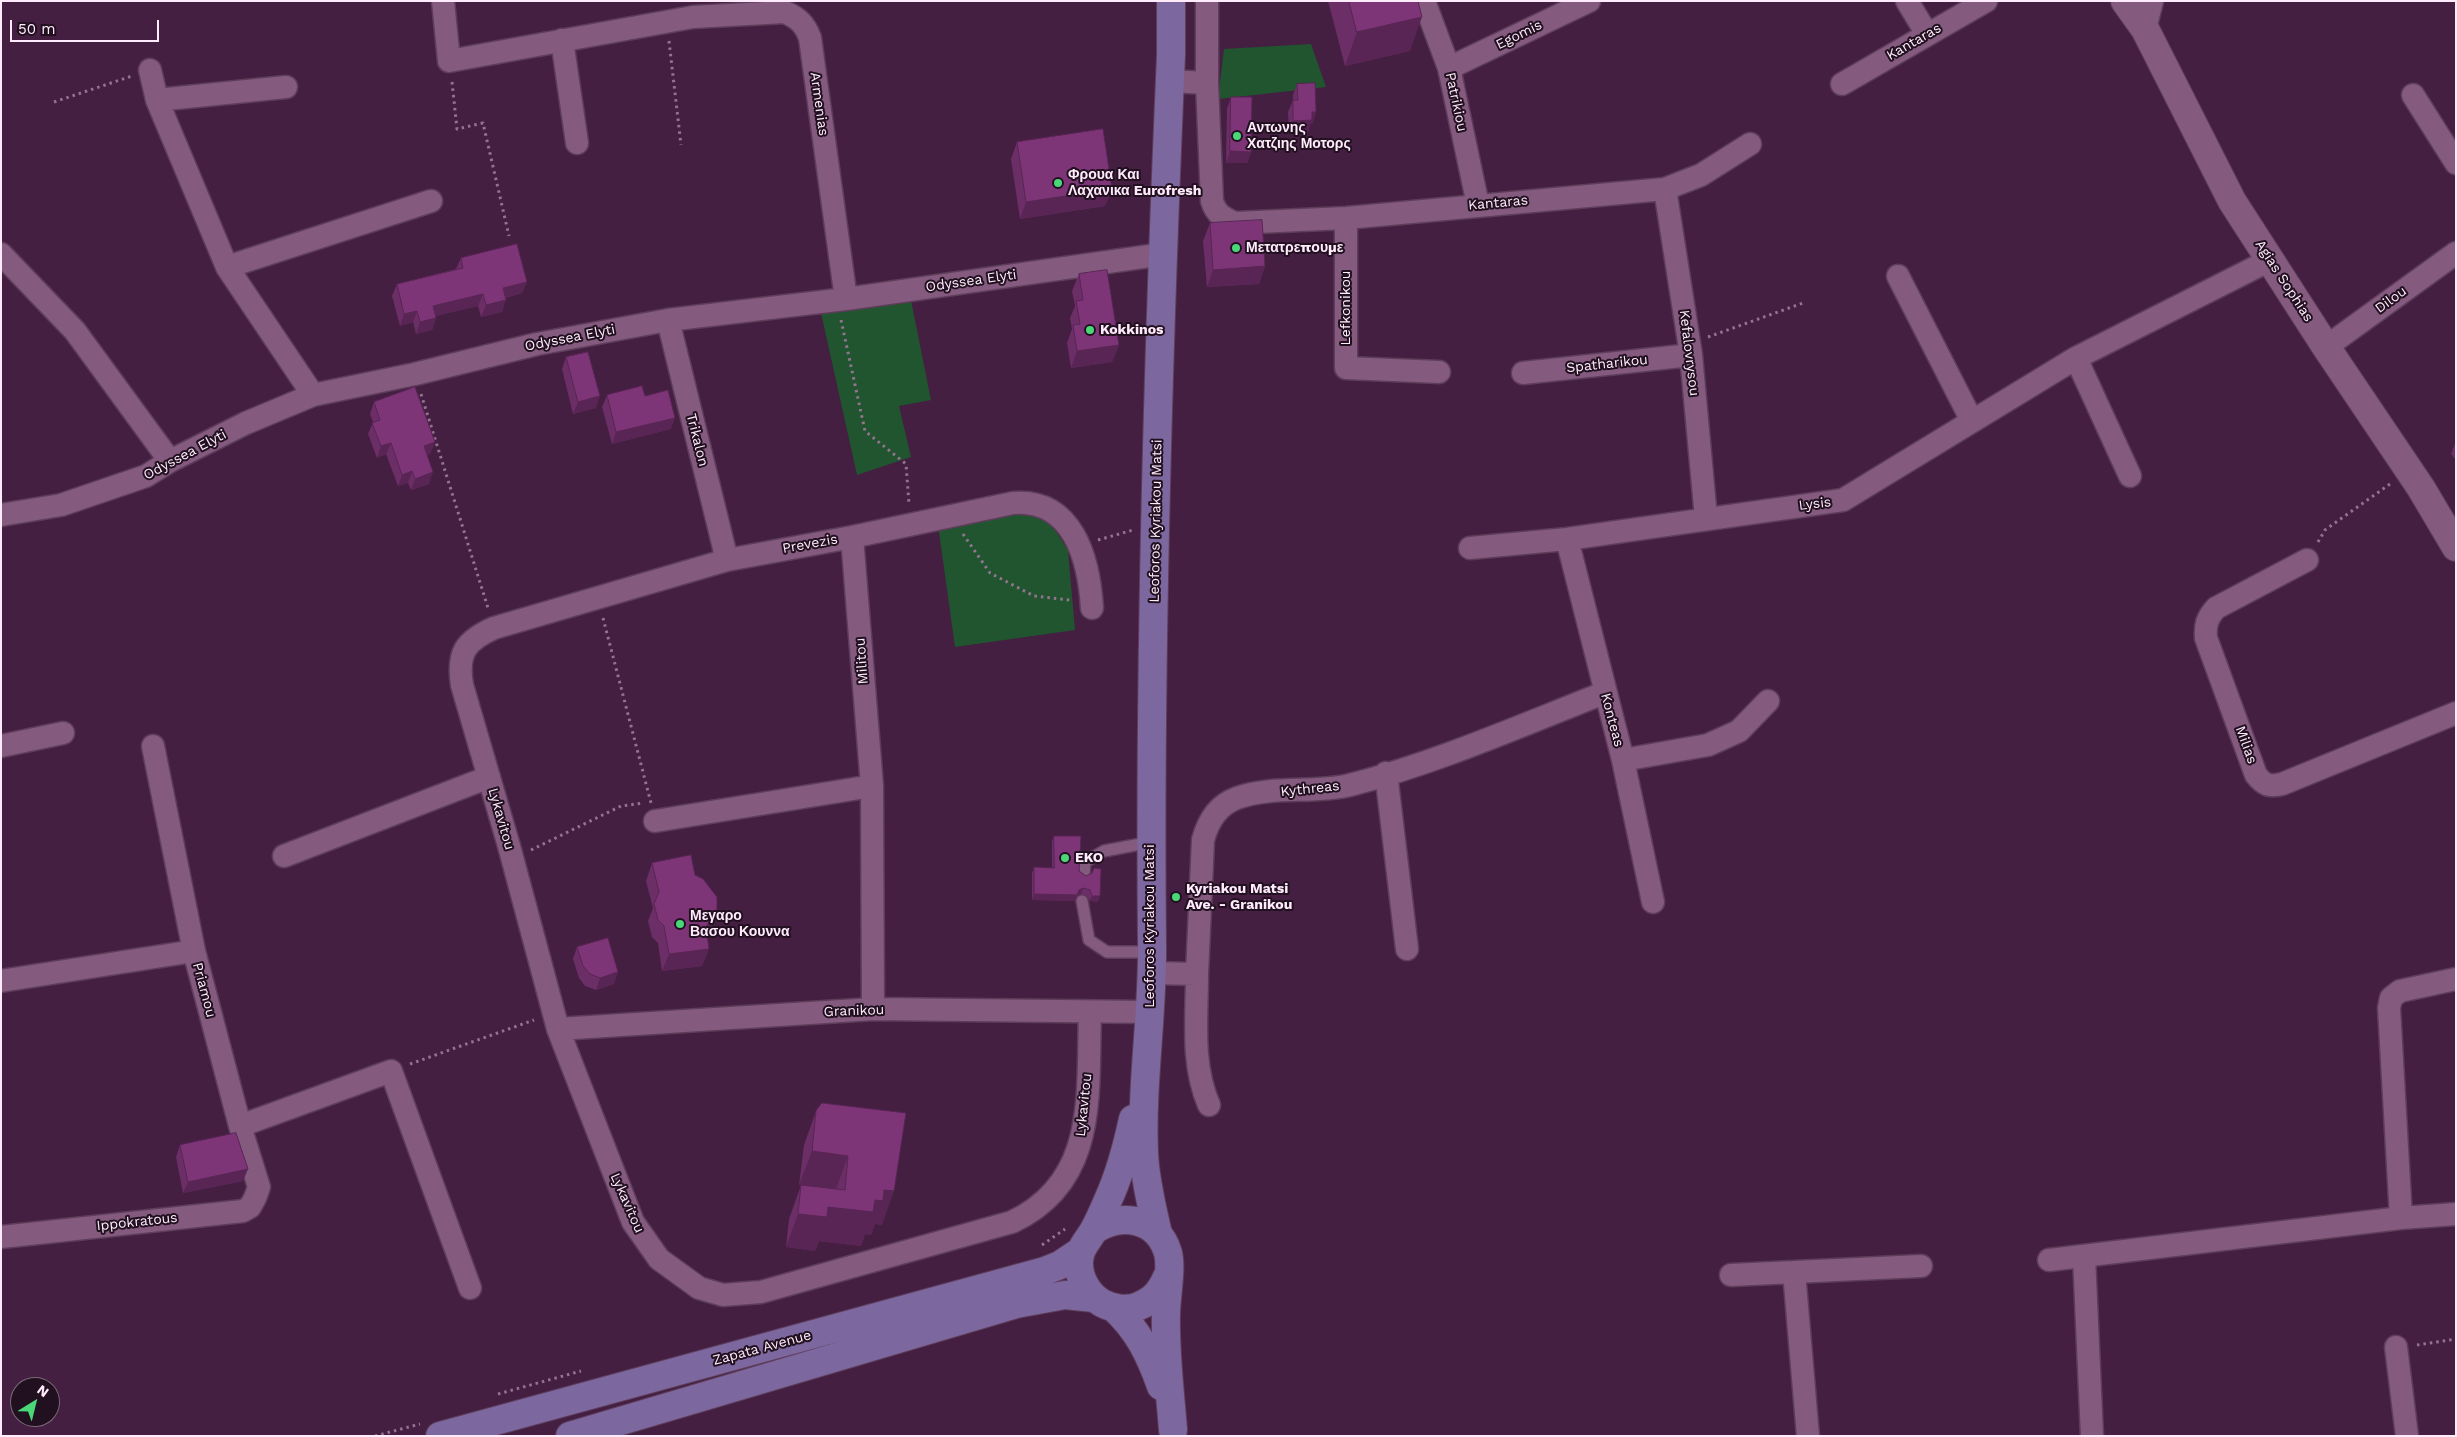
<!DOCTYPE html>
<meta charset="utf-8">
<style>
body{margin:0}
#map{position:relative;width:2457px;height:1437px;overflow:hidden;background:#441f41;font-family:"Work Sans",sans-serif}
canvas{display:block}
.frame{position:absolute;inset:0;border:2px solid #ffebfc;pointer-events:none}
.north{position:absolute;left:10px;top:1377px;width:50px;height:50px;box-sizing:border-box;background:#21101f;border:1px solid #7a6877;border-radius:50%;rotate:36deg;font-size:14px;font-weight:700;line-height:20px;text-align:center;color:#ffebfc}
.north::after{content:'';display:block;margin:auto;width:18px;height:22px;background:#49d778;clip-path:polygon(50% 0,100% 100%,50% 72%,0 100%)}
.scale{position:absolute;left:10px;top:20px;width:149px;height:22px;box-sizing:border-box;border:2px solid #ffebfc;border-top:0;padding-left:6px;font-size:15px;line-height:18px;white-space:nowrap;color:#ffebfc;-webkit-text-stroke:4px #21101f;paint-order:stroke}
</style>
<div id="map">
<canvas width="2457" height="1437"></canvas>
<div class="frame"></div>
<div class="north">N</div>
<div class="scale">50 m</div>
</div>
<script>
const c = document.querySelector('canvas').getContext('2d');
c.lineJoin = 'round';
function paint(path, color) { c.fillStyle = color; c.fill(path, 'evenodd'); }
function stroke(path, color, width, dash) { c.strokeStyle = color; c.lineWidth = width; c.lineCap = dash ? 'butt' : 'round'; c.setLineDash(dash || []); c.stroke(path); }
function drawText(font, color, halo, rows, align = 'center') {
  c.font = font + ' "Work Sans",sans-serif'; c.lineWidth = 4; c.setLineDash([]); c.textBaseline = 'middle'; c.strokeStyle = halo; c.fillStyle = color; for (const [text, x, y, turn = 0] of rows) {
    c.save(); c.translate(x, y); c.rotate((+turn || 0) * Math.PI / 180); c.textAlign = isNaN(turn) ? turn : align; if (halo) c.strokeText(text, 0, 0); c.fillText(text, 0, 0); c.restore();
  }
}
paint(new Path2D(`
 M1311 44 1326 87 1218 99 1224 49Z
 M911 300 931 400 899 406 911 457 857 475 821 313Z
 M1034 509 1053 527 1068 550 1075 630 955 647 937 518Z`), '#205530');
const service = new Path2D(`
 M1084 874 1085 862 1104 851 1151 842
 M1082 901 1089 940 1107 952H1152`);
const minor = new Path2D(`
 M443 1 449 61 693 17 785 12C798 18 805 24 810 38L846 299
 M1207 1V83L1212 201C1216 214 1223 218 1235 223L1346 218 1665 189 1701 175 1750 144
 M1424 1 1449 68 1478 205
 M1907 1 1927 34
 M2145 29 2152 1
 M562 40 577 143
 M1449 68 1589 1
 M150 70 157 100 227 267 313 395
 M1170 81 1207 83
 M1842 84 1986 1
 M2413 95 2456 163
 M157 100 286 87
 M1665 189 1691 355 1706 518
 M1346 218V368L1439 372
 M1 254 75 331 170 461
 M227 267 431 201
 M1898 276 1972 421
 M668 320 727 560
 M2326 347 2456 253
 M2076 358 2130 476
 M1523 373 1691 355
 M1 515 61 505 146 476 170 461 246 423 313 395 415 374 537 344 668 320 846 299 1164 254
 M852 537 872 786 873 1009
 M1567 539 1623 760 1653 902
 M1470 548 1567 539 1843 500 2076 358 2270 260
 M2307 560 2216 608C2207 618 2205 625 2206 638L2256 775C2264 785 2269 787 2282 784L2456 713
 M1 746 63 733
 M153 746 194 951
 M1623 760 1708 745 1739 731 1768 701
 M1386 773 1407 949
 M655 821 872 786
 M284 856 489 777
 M1152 973 1197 974 1203 840C1208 821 1218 805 1237 798 1273 785 1314 794 1350 785 1436 763 1522 725 1604 693
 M1197 974C1197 1018 1191 1064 1209 1105
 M1 981 194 951 240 1126 259 1187 255 1198 250 1207 243 1211 1 1237
 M1090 1012C1087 1093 1099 1181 1012 1222L761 1292 723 1295 699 1288 659 1259 633 1222 558 1029 509 846 462 685C457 653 465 641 494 628L727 560 852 537 1013 503C1073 498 1089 559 1092 608
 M558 1029 873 1009 1150 1012
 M240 1126 391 1071 470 1288
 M2401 1218 2389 1008 2391 998 2400 991 2456 979
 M2084 1256 2092 1436
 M2049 1260 2401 1218 2456 1214
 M1794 1272 1808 1436
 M1731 1275 1921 1266
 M2396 1347 2407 1436`);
const tertiary = new Path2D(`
 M2125 1 2145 29 2232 201 2326 347 2421 488 2456 547`);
const secondary = new Path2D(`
 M1133 1119C1127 1147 1120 1174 1108 1200 1104 1209 1100 1219 1095 1228 1089 1240 1080 1246 1079 1261 1078 1278 1088 1295 1102 1303 1113 1309 1128 1311 1139 1306 1154 1300 1161 1291 1167 1277
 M1094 1230C1122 1212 1158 1218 1168 1253 1172 1268 1166 1298 1166 1314 1165 1353 1170 1391 1173 1430
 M1158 1234C1152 1207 1145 1180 1144 1153 1141 1083 1153 1014 1152 945 1149 648 1158 351 1171 55V1
 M1114 1308C1138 1330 1150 1355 1161 1386
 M440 1436 1045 1271 1060 1265 1081 1251
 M570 1436 1016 1304 1065 1295 1094 1298`);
stroke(service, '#5d3d5a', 14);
stroke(minor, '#5d3d5a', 25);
stroke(tertiary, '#5d3d5a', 30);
stroke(secondary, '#5d3d5a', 30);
stroke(new Path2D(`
 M669 41 681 145
 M452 82 457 129 483 123 509 236
 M54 102 132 76
 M841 320 865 431 906 464 909 504
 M1708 337 1803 303
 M421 394 488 608
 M963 534 990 573 1034 596 1070 600
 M1098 540 1133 530
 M2318 542 2325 530 2390 484
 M603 618 651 803
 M531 850 621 806 644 803
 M410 1064 534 1020
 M1042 1245 1065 1229
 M2417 1345 2456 1339
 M498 1394 581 1371
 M375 1436 420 1424`), '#92748f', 3, [2.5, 4]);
stroke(service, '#845a7f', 11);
stroke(minor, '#845a7f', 22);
stroke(tertiary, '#845a7f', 28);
stroke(secondary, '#7d679f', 28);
paint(new Path2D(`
 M1328 1H1418L1410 51 1345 66Z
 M1297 84 1316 112 1312 124H1310L1308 132H1289L1288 112 1293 100V95Z
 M1231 97 1251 152 1247 163H1226L1227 109Z
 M1017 142 1112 189 1105 206 1020 219 1011 159Z
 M1210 223 1265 266 1259 284 1207 287 1203 241Z
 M461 258 527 282 522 293 505 298 502 312 481 317 478 306 435 316 436 318 432 330 416 334 413 322 400 326 392 296 397 284 456 269Z
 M1079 274 1119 345 1112 362 1071 368 1067 343 1072 329 1070 318 1075 306 1072 291Z
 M566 357 596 408 573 414 562 369Z
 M607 395 645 396 671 429 612 444 602 407Z
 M374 402 435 442 430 454 427 455 429 484 411 490 408 483 398 486 386 454 377 458 368 434 373 422 370 414Z
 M2456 441V460L2451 454Z
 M1054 836 1079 871 1086 876 1092 873 1098 902 1090 901 1087 896 1081 894 1077 896 1075 901 1032 900V873L1034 867 1052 868V841Z
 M652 863 695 875 717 909 711 926 706 933 709 949 702 966 662 971 658 943 652 937 648 921 653 908 646 881Z
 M577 947 614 984 596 990 585 986 579 978 573 959Z
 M822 1103 882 1225 875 1224 871 1235 865 1234 861 1246 819 1241 815 1251 786 1247 789 1219 801 1185 827 1188 799 1185 804 1145 816 1111Z
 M180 1145 243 1181 183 1193 176 1157Z`), '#6c2e67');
paint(new Path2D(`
 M1422 17 1410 51 1345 66 1357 32Z
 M1312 112H1316L1312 124H1310L1308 132H1289L1293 121Z
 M1230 151 1251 152 1247 163H1226Z
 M1112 189 1105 206 1020 219 1026 202Z
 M1265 266 1259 284 1207 287 1213 270Z
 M527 282 522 293 498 299 503 288Z
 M483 294 478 306 429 318 433 306Z
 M506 300 502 312 481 317 486 305Z
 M417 311 413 322 400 326 404 314Z
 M436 318 432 330 416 334 420 322Z
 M1119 345 1112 362 1071 368 1077 351Z
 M600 396 596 408 573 414 578 402Z
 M675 418 671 429 612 444 616 432Z
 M435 442 430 454 420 458 424 446Z
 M391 443 386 454 377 458 381 446Z
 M412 471 408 483 398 486 402 475Z
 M433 472 429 484 411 490 415 479Z
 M1083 888 1081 894 1077 896 1079 890Z
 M1034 894 1077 895 1075 901 1032 900Z
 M1092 896H1100L1098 902 1090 901Z
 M717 909 711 926 699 945 706 927Z
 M709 949 702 966 662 971 669 954Z
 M618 972 614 984 596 990 600 978Z
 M812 1151 848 1156 836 1189 799 1185Z
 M248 1169 243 1181 183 1193 188 1182Z
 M884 1190 894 1191 882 1225 875 1224 871 1235 865 1234 861 1246 819 1241 815 1251 786 1247 798 1214 828 1207 875 1200Z`), '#582554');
const building = new Path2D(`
 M1349 1H1418L1422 17 1357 32Z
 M1315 83 1316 112H1312V120L1293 121V100H1298L1297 84Z
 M1231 97H1252L1251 152 1230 151Z
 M1103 129 1112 189 1026 202 1017 142Z
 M1262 220 1265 266 1213 270 1210 223Z
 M517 244 527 282 503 288 506 300 486 305 483 294 433 306 436 318 420 322 417 311 404 314 397 284 463 268 461 258Z
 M1107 270 1119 345 1077 351 1073 325 1080 324 1076 301 1083 300 1079 274Z
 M588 352 600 396 578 402 566 357Z
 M642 386 645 396 668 390 675 418 616 432 607 395Z
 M415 387 435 442 424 446 433 472 415 479 412 471 402 475 391 443 381 446 372 423 380 420 374 402Z
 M1054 836H1081L1079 871 1086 876 1092 873 1094 868 1101 869 1100 896H1092L1090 890 1083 888 1079 890 1077 895 1034 894V867L1054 868Z
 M691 855 695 875 703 879 717 897V909L706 927 709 949 669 954 664 926 658 920 654 904 659 892 652 863Z
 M608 938 618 972 600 978 590 974 583 966 577 947Z
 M822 1103 906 1113 894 1191 884 1190 883 1201 875 1200 873 1212 828 1207 827 1217 798 1214 801 1185 845 1190 848 1156 812 1151 816 1111Z
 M236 1133 248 1169 188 1182 180 1145Z`);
paint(building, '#7e3578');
stroke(building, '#582554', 1);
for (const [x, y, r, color] of [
 [1237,136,5,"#49d778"],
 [1058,183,5,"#49d778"],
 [1236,248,5,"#49d778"],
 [1090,330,5,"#49d778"],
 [1065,858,5,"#49d778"],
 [1176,897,5,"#49d778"],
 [680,924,5,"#49d778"]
]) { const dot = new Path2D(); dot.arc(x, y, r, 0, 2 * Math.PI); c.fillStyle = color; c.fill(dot); stroke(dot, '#21101f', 2); }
drawText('14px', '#ffebfc', '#21101f', [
 ["Egomis",1519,35,-26],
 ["Kantaras",1914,42,-30],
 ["Patrikiou",1456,102,78],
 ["Armenias",819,104,82],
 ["Kantaras",1498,203,-5],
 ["Odyssea Elyti",971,281,-8],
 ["Agias Sophias",2284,281,57],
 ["Dilou",2391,300,-36],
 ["Lefkonikou",1346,308,-90],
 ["Odyssea Elyti",570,338,-11],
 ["Kefalovrysou",1689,353,83],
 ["Spatharikou",1607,364,-6],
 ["Trikalon",697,440,76],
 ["Odyssea Elyti",185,455,-28],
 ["Lysis",1815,504,-7],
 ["Leoforos Kyriakou Matsi",1156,521,-89],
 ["Prevezis",810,544,-10],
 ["Militou",862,661,-94],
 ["Konteas",1612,720,75],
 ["Milias",2246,745,70],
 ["Kythreas",1310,789,-6],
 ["Lykavitou",501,819,74],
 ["Leoforos Kyriakou Matsi",1150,926,-90],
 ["Priamou",204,990,75],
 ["Granikou",854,1011,-2],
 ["Lykavitou",1084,1105,-84],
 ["Lykavitou",627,1203,66],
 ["Ippokratous",137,1222,-6],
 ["Zapata Avenue",762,1348,-15]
]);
drawText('bold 14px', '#ffebfc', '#21101f', [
 ["Αντωνης",1247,128],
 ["Χατζιης Μοτορς",1247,144],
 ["Φρουα Και",1068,175],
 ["Λαχανικα Eurofresh",1068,191],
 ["Μετατρεπουμε",1246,248],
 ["Kokkinos",1100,330],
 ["EKO",1075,858],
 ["Kyriakou Matsi",1186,889],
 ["Ave. - Granikou",1186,905],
 ["Μεγαρο",690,916],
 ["Βασου Κουννα",690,932]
], 'left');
</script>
